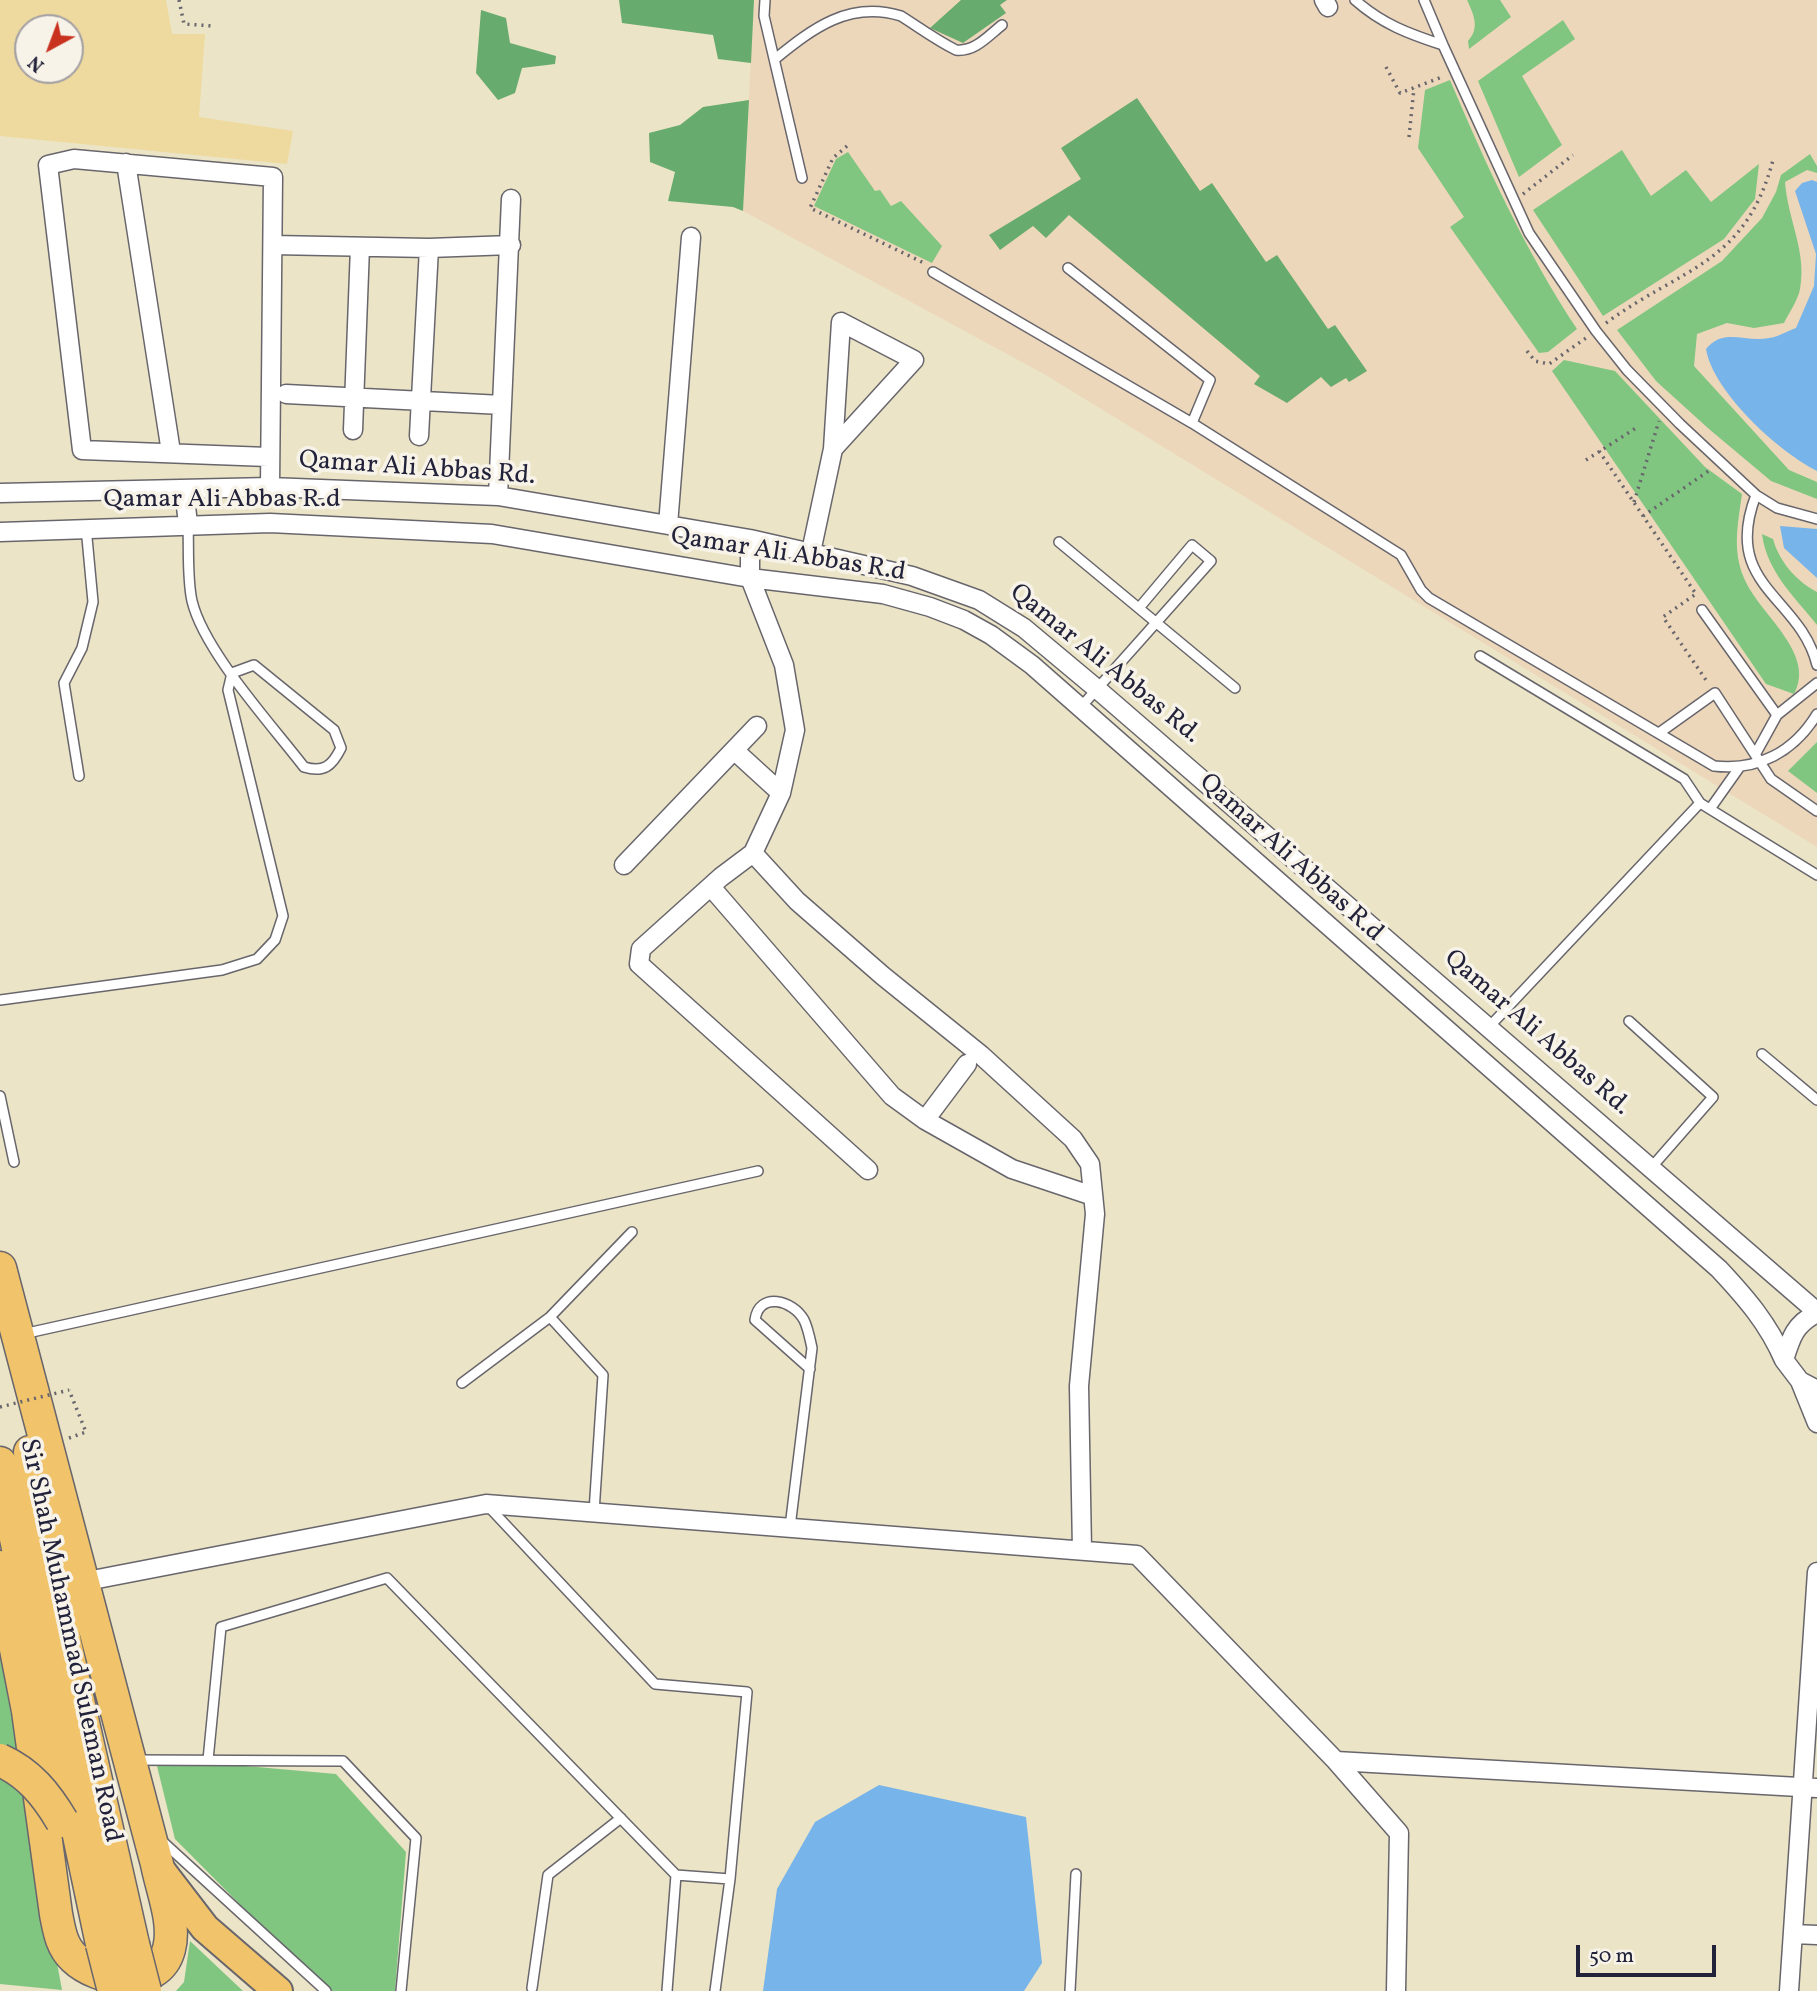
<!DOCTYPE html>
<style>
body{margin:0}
#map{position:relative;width:1817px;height:1991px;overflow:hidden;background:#ebe4c6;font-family:Vollkorn,serif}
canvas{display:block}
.north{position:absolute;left:14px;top:14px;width:70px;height:70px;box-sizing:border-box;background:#f7f3e8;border:2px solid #a29fa3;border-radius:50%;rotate:221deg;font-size:19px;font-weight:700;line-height:28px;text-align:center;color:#22223b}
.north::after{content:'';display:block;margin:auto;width:24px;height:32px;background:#c8321e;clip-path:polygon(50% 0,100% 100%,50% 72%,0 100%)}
.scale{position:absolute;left:1576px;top:1945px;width:140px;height:32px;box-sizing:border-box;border:4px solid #22223b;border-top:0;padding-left:9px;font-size:21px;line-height:24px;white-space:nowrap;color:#22223b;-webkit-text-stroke:5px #f7f3e8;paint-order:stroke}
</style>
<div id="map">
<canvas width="1817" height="1991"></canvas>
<div class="north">N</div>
<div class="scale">50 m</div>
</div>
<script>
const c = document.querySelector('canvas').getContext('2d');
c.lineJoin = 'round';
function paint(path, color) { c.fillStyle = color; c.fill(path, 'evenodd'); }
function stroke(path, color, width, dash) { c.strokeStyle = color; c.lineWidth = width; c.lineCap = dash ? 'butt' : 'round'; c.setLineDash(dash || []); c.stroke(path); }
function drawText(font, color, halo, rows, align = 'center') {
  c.font = font + ' Vollkorn,serif'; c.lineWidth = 7; c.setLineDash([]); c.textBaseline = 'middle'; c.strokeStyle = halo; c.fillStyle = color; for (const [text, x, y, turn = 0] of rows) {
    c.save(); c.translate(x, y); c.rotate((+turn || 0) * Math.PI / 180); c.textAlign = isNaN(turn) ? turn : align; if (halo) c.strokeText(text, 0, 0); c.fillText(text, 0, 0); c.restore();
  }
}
paint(new Path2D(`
 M754 0H1817V847L1044 374 743 211Z`), '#edd7ba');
paint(new Path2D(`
 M1467 0H1500L1511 17 1469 49 1468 41C1480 28 1474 15 1467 0Z
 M1563 20 1575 39 1522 76 1562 145 1519 177 1478 81Z
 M1450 80C1487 167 1525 250 1577 329L1548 352 1539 353 1450 227 1464 217 1418 148 1425 90Z
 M1622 150 1651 196 1686 170 1711 202 1759 164 1755 199 1724 239 1603 316 1533 210Z
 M848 152 875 191 880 190 891 206 901 201 942 246 932 263 814 206 836 159Z
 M1810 154 1817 166V173L1807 170 1785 182C1788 221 1807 251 1800 289 1798 300 1789 313 1784 323L1754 328 1727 323 1697 334 1694 366 1789 470 1817 482V499L1771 481 1709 429 1656 381 1617 330 1722 261 1762 218 1776 192 1781 175Z
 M1564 360 1615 371 1705 467 1742 494C1738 523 1732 550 1744 578 1758 613 1817 653 1794 694L1766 684 1552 371Z
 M1762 534 1773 539C1779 561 1796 581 1817 592V625C1794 596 1767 572 1762 534Z
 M1817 742V793L1788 771Z
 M0 1655 62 1990 0 1984Z
 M155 1758 336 1774 406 1852 395 1991H326L175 1839Z
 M190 1941 243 1991H176L184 1982Z`), '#80c681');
paint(new Path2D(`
 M619 0H754L751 63 718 59 713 35 622 23Z
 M961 0H1007L1000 5 1006 13 963 43 930 28Z
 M481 10 506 18 510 43 556 56 555 64 522 68 515 93 498 100 476 73Z
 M1137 98 1200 191 1212 183 1266 262 1277 255 1328 329 1335 325 1367 371 1349 382 1346 378 1331 387 1321 377 1287 403 1254 384 1260 376 1069 215 1046 238 1033 226 1000 250 989 235 1081 179 1061 148Z
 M749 100 743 211 733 207 668 201 675 172 650 162 649 133 680 125 703 107Z`), '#68ab6f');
paint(new Path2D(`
 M0 0H166L172 34H205L199 117 293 131 287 164 0 136ZM28 28H70V70H28Z`), '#eeda9e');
paint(new Path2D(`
 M1812 180 1817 182V471C1779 452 1713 392 1706 349 1724 327 1745 343 1769 338 1778 337 1787 331 1796 328L1814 286 1816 254 1795 191 1802 183Z
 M1780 526 1817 529V578L1784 548Z
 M879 1785 1026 1817 1042 1963 1024 1991H763L777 1889 815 1822Z`), '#77b4ea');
const lane = new Path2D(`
 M765 0 764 16 802 178
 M1355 0C1382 24 1409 34 1443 45L1529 233 1596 331 1627 370 1680 424 1756 495 1777 508 1817 519
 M1424 0 1443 45
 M775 59C812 29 849 0 901 16 920 28 936 40 956 50 975 52 988 36 1002 25
 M1068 268 1210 380 1192 423
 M933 272 1192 423 1401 555 1421 590 1429 598 1714 766C1758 771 1794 752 1817 714
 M1756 495C1721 586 1800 596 1817 665
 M188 526C189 550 187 578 192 601 204 651 271 724 304 767 324 773 332 766 341 748L334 730 254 665 232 673
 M1059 542 1235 688
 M1702 610 1777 715
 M1480 656 1684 779 1700 803 1817 875
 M1080 708 1211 561 1192 545 1139 608
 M1659 733 1715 693 1771 779 1817 811
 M1756 753 1777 715 1817 683
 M79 776 64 683 82 648 93 602 86 527
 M1710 809 1739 768
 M0 1000 222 970 257 959 275 940 283 916 228 690 232 673
 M1629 1021 1713 1097 1650 1169
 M1489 1027 1700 803
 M1762 1054 1817 1100
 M0 1096 14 1162
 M550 1317 603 1375 594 1512
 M23 1334 758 1171
 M462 1383 550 1317 632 1232
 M487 1505 655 1684 747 1692 730 1879 715 1991
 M790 1527 812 1348C810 1339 808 1328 804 1320 793 1300 759 1291 755 1320L810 1369
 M135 1760 343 1761 416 1838 401 1991
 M208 1760 221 1627 387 1578 676 1875
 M162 1841 326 1991
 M532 1988 548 1875 621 1818
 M667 1991 676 1875 730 1879
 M1070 1991 1076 1874`);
const street = new Path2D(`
 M1324 0 1328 7
 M126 163 171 452
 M273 245 429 248 511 245
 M286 394 502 405
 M353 430 360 247
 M419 436 429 248
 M268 457 82 450 48 165 74 159 273 177 270 487
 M184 489 188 524
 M0 493 270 487 498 496 750 539 912 576 979 600 1024 628 1097 689 1817 1312
 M498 496 511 199
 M668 525 691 237
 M0 532 270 523 492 534 750 578 883 594 930 607 964 620 991 635 1032 665 1719 1269C1746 1298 1768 1323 1784 1360
 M750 539V578L784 665 795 730 781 793 753 853 721 877 641 949 639 964 868 1170
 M811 552 833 449 841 322 914 360 833 449
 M735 751 781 793
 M753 853 797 901 883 976 981 1055 1073 1139 1090 1164 1095 1214 1079 1386 1082 1550
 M624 865 757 726
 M711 887 892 1096 925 1120 1012 1169 1093 1196
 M925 1120 967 1064
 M1817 1313C1795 1324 1791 1337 1784 1360L1800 1381 1817 1390
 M1800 1381 1817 1423
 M82 1582 486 1504 1137 1555 1336 1761 1399 1833 1396 1991
 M1336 1761 1817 1788
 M1793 1934 1817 1935
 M1789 1991 1817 1572`);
const primary = new Path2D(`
 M162 1872 205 1928 278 1991`);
const highway = new Path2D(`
 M0 1268 157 1864C162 1890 176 1923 169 1949 158 1991 98 1981 74 1958 61 1946 59 1929 56 1914L28 1711 0 1567
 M30 1452 65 1643 133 1944
 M0 1463 102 1944`);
stroke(lane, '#68666c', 12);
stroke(street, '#68666c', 21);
stroke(primary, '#68666c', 32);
stroke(highway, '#68666c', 35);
stroke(new Path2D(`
 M179 0 184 24 213 26
 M1386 67 1400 93 1442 77
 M1409 137 1414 88
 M847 146 833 158 810 208 924 263
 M1523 194 1573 155
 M1606 323C1682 267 1745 265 1773 160
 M1527 351 1535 361 1549 364 1586 338
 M1599 451 1696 594 1663 617 1708 683
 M1586 460 1636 428
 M1634 502 1659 421
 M1643 516 1710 470
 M69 1438 86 1432 69 1390`), '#68666c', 3.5, [2, 5]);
stroke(lane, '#fff', 9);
stroke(street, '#fff', 18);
stroke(primary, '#f1c36a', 28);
stroke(highway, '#f1c36a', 32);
const highwayBridge = new Path2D(`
 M0 1760C29 1773 46 1794 62 1821
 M102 1944 114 1991
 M133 1944 145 1991`);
stroke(highwayBridge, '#68666c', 35, []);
stroke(new Path2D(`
 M0 1407 69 1390`), '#68666c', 3.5, [2, 5]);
stroke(highwayBridge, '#f1c36a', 32);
drawText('26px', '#22223b', '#f7f3e8', [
 ["Qamar Ali Abbas Rd.",417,470,4],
 ["Qamar Ali Abbas R.d",222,501],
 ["Qamar Ali Abbas R.d",788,556,9],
 ["Qamar Ali Abbas Rd.",1104,665,39],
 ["Qamar Ali Abbas R.d",1290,859,42],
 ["Qamar Ali Abbas Rd.",1536,1034,41],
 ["Sir Shah Muhammad Suleman Road",69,1641,78]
]);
</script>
